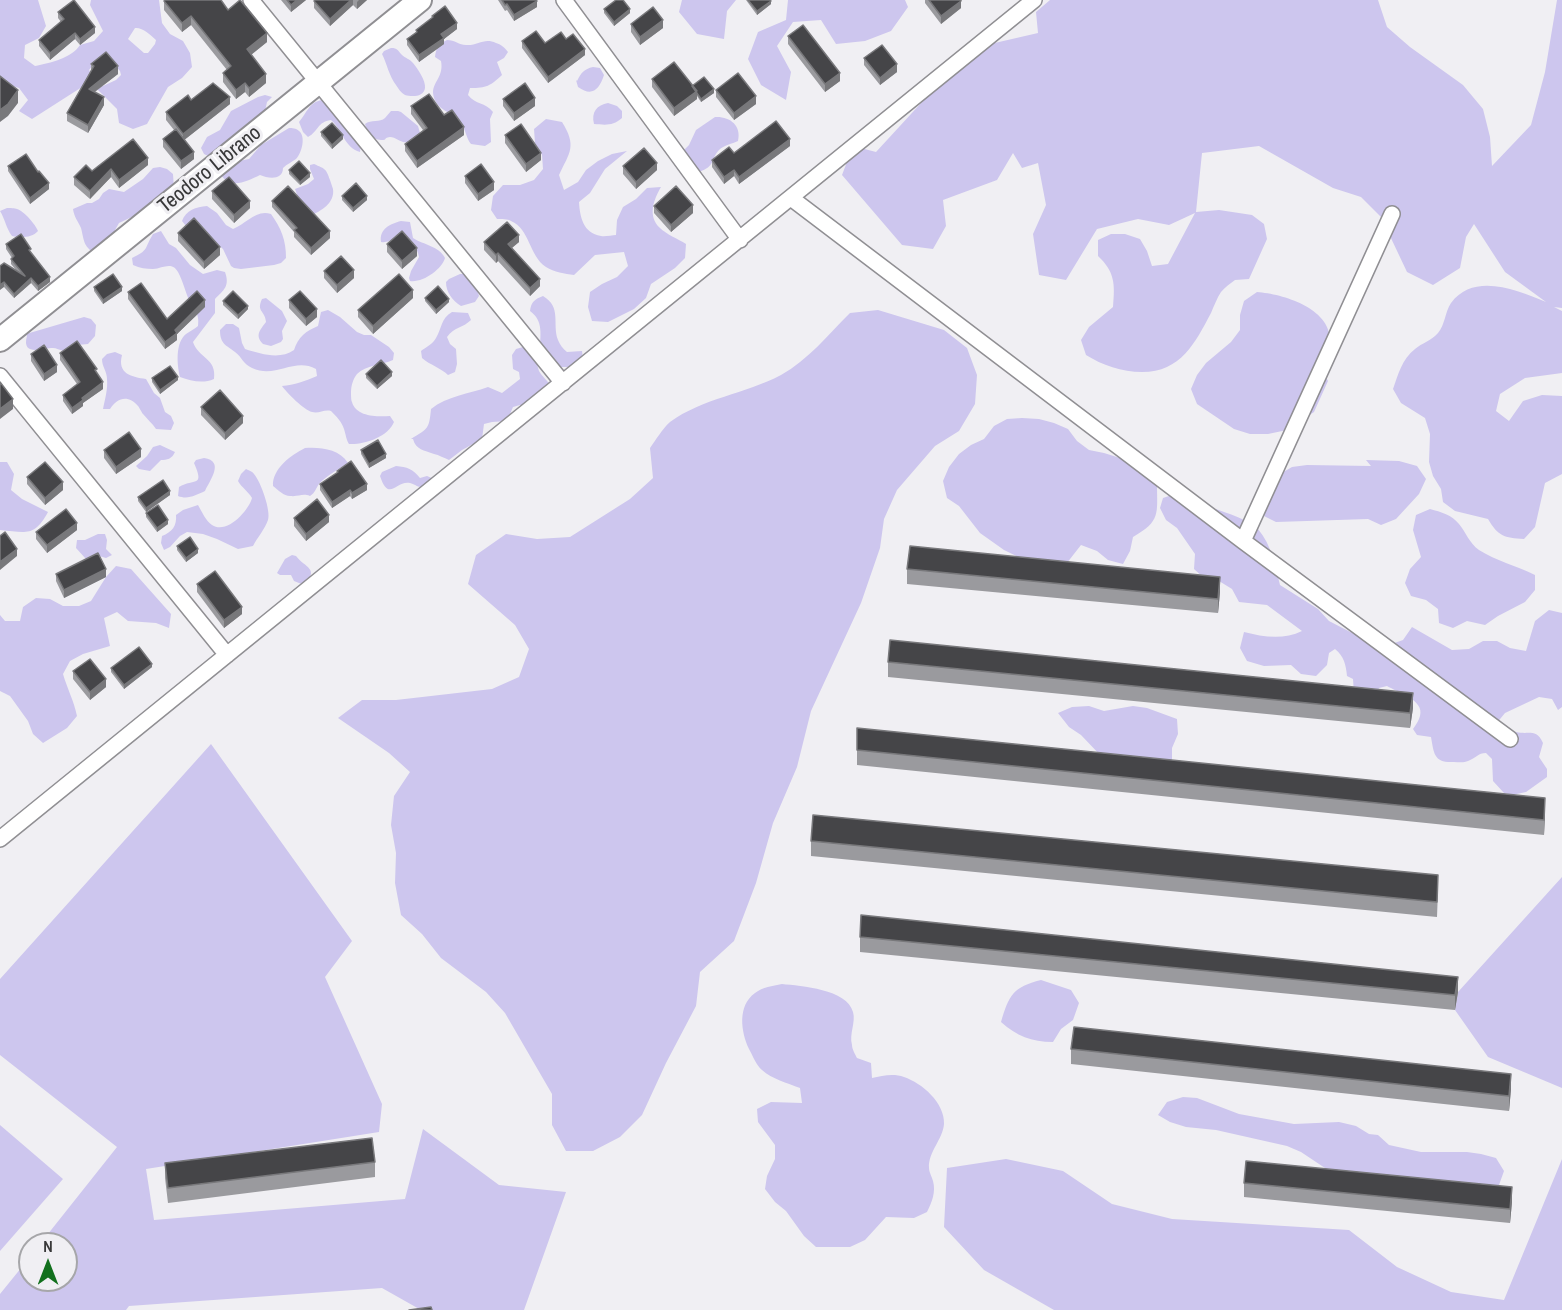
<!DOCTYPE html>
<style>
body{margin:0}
#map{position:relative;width:1562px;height:1310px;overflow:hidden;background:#f0eff3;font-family:"Archivo Narrow",sans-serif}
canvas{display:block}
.north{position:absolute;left:18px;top:1232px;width:60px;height:60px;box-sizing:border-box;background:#f0eff3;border:2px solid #a6a6a9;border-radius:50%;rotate:0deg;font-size:16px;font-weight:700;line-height:24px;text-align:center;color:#383839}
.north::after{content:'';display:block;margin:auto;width:21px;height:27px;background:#12701d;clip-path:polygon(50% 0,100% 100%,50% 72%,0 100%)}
</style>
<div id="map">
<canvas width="1562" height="1310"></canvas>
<div class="north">N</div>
</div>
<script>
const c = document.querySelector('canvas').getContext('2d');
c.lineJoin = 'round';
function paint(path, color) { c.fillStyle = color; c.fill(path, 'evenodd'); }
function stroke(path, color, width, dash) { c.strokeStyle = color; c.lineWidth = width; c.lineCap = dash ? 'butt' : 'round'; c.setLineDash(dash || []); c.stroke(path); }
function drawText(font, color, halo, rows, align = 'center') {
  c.font = font + ' "Archivo Narrow",sans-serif'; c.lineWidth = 6; c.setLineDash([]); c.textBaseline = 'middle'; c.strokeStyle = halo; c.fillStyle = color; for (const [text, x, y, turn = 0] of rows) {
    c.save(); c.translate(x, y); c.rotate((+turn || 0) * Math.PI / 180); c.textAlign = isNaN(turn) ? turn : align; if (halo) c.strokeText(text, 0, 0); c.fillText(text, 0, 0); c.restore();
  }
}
paint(new Path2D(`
 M0 0H38L46 26 39 38 25 45 24 58 35 66C50 63 72 58 80 45L94 41 103 31 90 5 91 0H159L162 23 170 34 183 41 190 53 192 67 182 78 168 87 147 124 133 129 119 123 117 109 96 88 82 87 32 119 19 111 28 100 19 88 0 82ZM135 28C142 27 151 35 156 40L155 44 148 53H144L128 39ZM112 62 120 71 121 75 116 80 103 86 100 85 89 70 93 65Z
 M682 0H736L727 11 724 39 697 34 679 12Z
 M788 0H905L908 7 891 31 865 41 836 44 821 20 793 22 777 46 791 72 786 100 761 85 748 59 758 32 786 20Z
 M1050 0H1378L1387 27 1410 47 1463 85 1483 109 1490 137 1492 166 1531 125 1545 72 1557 0H1562V308L1554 307 1562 311V373L1525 378 1500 394 1496 411 1509 421 1523 401 1542 395 1562 396V474L1545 483 1535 527 1524 539C1504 538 1498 536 1488 519L1455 511 1443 502 1441 489 1433 476 1429 462 1430 434 1425 418 1401 403 1393 389C1398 375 1402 359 1415 349 1422 343 1431 341 1438 333 1445 325 1445 312 1451 303 1474 272 1517 290 1546 302L1505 272 1474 224 1466 237 1460 268 1433 285 1407 272 1381 217 1361 197 1333 188 1259 146 1202 153 1196 212 1219 210 1252 215 1264 224 1267 239 1249 279 1235 280C1231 283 1225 287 1221 292 1217 298 1214 306 1211 313 1195 343 1181 372 1142 372 1122 372 1102 365 1086 355L1081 340 1089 327 1113 307C1115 284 1115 272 1098 256V240L1111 234H1125L1140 239 1147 251 1152 266 1168 264 1195 213 1169 225 1138 219 1097 229 1066 280 1039 275 1033 234 1046 205 1038 163 1022 168 1013 153 997 180 943 200 946 226 933 249 902 245 842 175 853 146 876 152 934 89 986 45 1038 33 1036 12Z
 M447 40C455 40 459 45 466 45 478 46 484 37 496 43 502 45 504 47 508 52L504 58 497 62 502 75C490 86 487 88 470 88L468 95C476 105 485 102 493 112L490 119 491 142 485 146 471 144C466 138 466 130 461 123 454 111 435 112 433 93 433 81 444 77 441 61L435 57C436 48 439 44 447 40Z
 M391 48C398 48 397 50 402 55 405 58 410 59 413 63 418 69 426 81 425 88 424 97 412 97 405 95 401 93 398 88 396 85 389 76 387 64 382 54L384 51Z
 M593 67 600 68 604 75C599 90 592 97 578 87L576 80 577 81C581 73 584 69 593 67Z
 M265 95 272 97 267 102 264 116 210 157 204 154 201 148 207 137 220 130 231 111 258 97Z
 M322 100 329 102 361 144 360 152C344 147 343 131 331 120 317 122 319 131 308 137L303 132 299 122C307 113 309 102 322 100Z
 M608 103 617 106 622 111V118C613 126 606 125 594 124 591 112 597 105 608 103Z
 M391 111H398L401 112 418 126 420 133C417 136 412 141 408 142 402 144 396 137 390 137 382 138 389 140 381 140 372 140 367 131 365 124 371 119 380 123 385 118 387 116 389 113 391 111Z
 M715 117C729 116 742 125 738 141 732 144 724 145 719 150 710 160 716 166 699 172L683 151 689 145 696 130Z
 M546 119 562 122C577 146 570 152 559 175L564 190 578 182 586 170 598 161 612 154 627 151 605 169 590 193 579 202C580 217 583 233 601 236 605 237 612 235 616 235L617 220 623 207 636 199 647 188 661 187C654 199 647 216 660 228 666 234 678 239 686 244L685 258 675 268 651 284 646 298 634 309 608 322 592 321 588 307 590 292 602 284 617 277 628 266 624 252 595 255 574 275C565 274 554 272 546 267 529 256 530 229 511 221 508 219 501 219 497 219L491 210 493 196 503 185H520L534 180 543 169 542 155 535 143 534 129Z
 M289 128C292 128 296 128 299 131 306 136 302 153 296 159 292 162 287 164 283 168 283 180 269 179 260 175 247 181 231 190 221 175L234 162 249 159 261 145Z
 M314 164C325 169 326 168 330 180 331 183 332 186 333 189 335 203 321 211 310 216L300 203 295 189 308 184 314 179 310 169V165Z
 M160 167 167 169 173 174 174 189 138 214 119 223 115 230 114 244 95 253C83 247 84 239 81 228 78 221 74 217 73 209L87 203H92L99 199 103 193 109 189 124 192 143 179 153 168Z
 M207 206 217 213 226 225 233 229C246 224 256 209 271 214 281 228 286 240 286 258L281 263 274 265 241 269 234 268 231 266 223 249 212 240 203 227 200 226H186L182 221C186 210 196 207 207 206Z
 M7 208C10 208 15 208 17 209 24 211 36 225 38 231 32 238 20 238 12 236 6 228 5 219 0 211Z
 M401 221 410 222 413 238C424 245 439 246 445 258 442 269 423 283 410 281L409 278 411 271 419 257C417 245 408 235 395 239 389 240 387 243 381 242 379 229 390 224 401 221Z
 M161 231 169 244 176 248 190 265 203 274 217 270 225 272C230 286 224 290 215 299V313L193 342C198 358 217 358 214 379 203 384 191 381 180 377 177 365 175 343 186 334 190 331 195 329 198 326 200 312 193 310 189 300 185 291 183 281 178 272 172 261 163 268 153 269 146 269 140 268 133 265L132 258C149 250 144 249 153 234Z
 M460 274H464L477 289 479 296 475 302 461 306C452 300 446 292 446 282L449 279Z
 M1257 292C1283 294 1330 308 1330 340 1330 349 1322 359 1323 368 1323 372 1326 377 1328 381L1314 412 1287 430 1268 434H1250L1234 429 1197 404 1191 389 1197 375 1206 363 1231 342 1240 330V315L1244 301Z
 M543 296C562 307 552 324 558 340 560 345 563 349 567 352L582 351 583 359 571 367H555L540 351C540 335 544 321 530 311 531 302 535 299 543 296Z
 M266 298 282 311 287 321 282 331 283 339 281 342 271 346 263 344C254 335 261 329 266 322 265 310 256 312 262 299Z
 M328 310 340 317 357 332 364 335H371L389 347 394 353 393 360C382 365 366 365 357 374 353 379 351 386 351 392 351 393 351 401 352 402 356 417 378 417 390 416L394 422C388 437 364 445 349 444 346 439 346 435 344 429 342 422 336 416 331 411 324 409 319 414 312 412 304 410 287 393 282 386 294 385 306 381 317 376L316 369C294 357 276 379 252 368 243 364 242 357 235 352 226 345 220 344 220 330L226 324H233L239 328 242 343 245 349C261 354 280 360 294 350 298 337 306 331 318 326L321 312Z
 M878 310 944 330 967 348 977 375 975 404 959 431 935 446 897 490 884 519 880 548 861 603 811 711 797 767 773 823 756 883 734 941 700 972 696 1006 666 1063 642 1115 620 1137 593 1151H566L552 1125V1094L505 1013 486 992 441 958 422 934 401 915 395 883 396 853 391 825 394 796 410 772 389 753 338 718 362 700H396L492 689 519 677 529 649 515 625 468 584 476 555 506 534 537 539 570 537 630 499 653 478 650 448C656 440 662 429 670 422 703 398 745 394 781 375 808 360 828 335 850 313Z
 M452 312 468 313 471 320C463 328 454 327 447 337L450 344 456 349 457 364 455 372 448 375C441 368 430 365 422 358L421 351C426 347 433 344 436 338 442 328 441 318 452 312Z
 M84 317 91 319 96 325 95 336 88 344 77 345 63 351C60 350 56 348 53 348 43 348 21 357 27 336L26 334Z
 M523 347H531C536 354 536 362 539 371 542 377 548 380 551 387L528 408 520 405 513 407 507 421 492 422 484 424 482 439 462 450 449 460C444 458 439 455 434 454 424 450 416 450 413 439H411C428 428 429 430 431 409 447 396 469 394 488 387L502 393 520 379 519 372 513 369 512 355 516 349Z
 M115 352 122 355C117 374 132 377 146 379L154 393 160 398 165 412 171 416 174 423 171 430 156 429C152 423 147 419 143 414 142 413 139 407 138 406 128 394 117 398 110 409H103C105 399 108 389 107 379 107 371 102 367 102 359L107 354Z
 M1022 418 1039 419 1054 423 1068 429 1077 441 1089 450 1104 453 1120 458 1157 484C1157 514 1161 521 1133 537L1130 551 1123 564 1108 560 1097 551 1081 545 1063 568 1035 565 1004 550 980 533 959 506 947 498 943 481 949 467 959 454 971 445 984 439 994 426 1007 419Z
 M160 445 175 452C172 459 167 460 161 460L150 471 139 469 136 466 147 456 153 447Z
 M305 448C321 447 339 449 348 463 338 470 327 475 319 484 316 488 315 493 310 496 302 493 299 497 290 496 284 496 278 490 273 486 272 469 291 455 305 448Z
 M204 458C225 461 210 480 205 491 196 495 188 500 178 496L179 487C194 478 205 488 194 463L196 460Z
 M1366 460 1399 461 1417 466 1426 479 1419 494 1396 519 1381 525 1368 519 1276 522 1264 516 1271 488 1280 474 1292 467 1307 465 1371 466Z
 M0 462H7L14 474 11 490 22 499 48 512C34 538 25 532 0 530Z
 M396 466C407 467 413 469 420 478L427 476 434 479 428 487C415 488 418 485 410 483 396 480 389 503 380 476L382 472Z
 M246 469C250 471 252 471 254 474 261 482 271 511 268 520 265 529 257 538 253 546L238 549 217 539 203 534 187 532 180 536 170 547 164 550 161 543 162 536C172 532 177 526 176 515L183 510 198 505C202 512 206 521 212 525 227 535 249 510 252 498 248 491 242 488 238 481L241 474Z
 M1172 495C1189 501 1249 517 1258 529 1272 546 1275 565 1280 585L1318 609 1329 621 1358 636 1374 643 1389 645 1403 640 1412 627 1452 650 1469 649 1483 641H1497L1510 648 1526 651 1535 621 1549 610 1562 613V707L1558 710 1552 699 1539 697 1505 713 1496 724C1502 727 1510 731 1516 732 1529 735 1536 728 1543 743L1539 757 1547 769V777L1526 792 1512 795 1504 793 1493 781 1492 759 1486 753C1478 753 1476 758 1468 761 1464 763 1458 762 1454 762 1434 763 1434 754 1431 737L1417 735 1413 729C1416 725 1419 720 1420 716 1425 700 1397 692 1387 686L1379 688 1376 696 1354 694 1353 679 1347 676C1346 665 1344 656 1335 649L1329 653 1327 665 1316 676 1301 674 1291 665 1264 666 1247 661 1240 648 1244 632C1263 637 1284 640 1302 631L1267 605 1239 602 1232 589 1219 581 1205 579 1194 569 1195 554 1177 528 1166 520 1160 508 1163 498Z
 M1430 509C1441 512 1452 515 1459 524 1466 532 1469 543 1479 550 1496 561 1517 566 1535 575V590L1525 602 1498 616 1485 625 1467 621 1453 628 1439 623 1438 609 1426 600 1411 596 1405 583 1410 569 1421 557 1413 530 1416 515Z
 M98 534H105L107 540 106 549 112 555 106 558 99 556 93 561 86 559 76 548 77 540H85Z
 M292 555 296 556C305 568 320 568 304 585L294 581 291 575H280L277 573 285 559Z
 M116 566 131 569 171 614 169 628 156 623 128 621 117 612 104 618 110 646 83 654 70 661 63 674C67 688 74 701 77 716L67 728 43 743 33 734 28 721 10 696 0 691V615L5 621H20L23 607 36 598 50 599 63 606H79L91 601 106 577Z
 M1089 706 1104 711 1133 706 1147 708 1177 719 1178 734 1172 748V763L1102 757 1081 735 1069 727 1058 713 1072 707Z
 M211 744 352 941 325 977 382 1104 379 1132 146 1169 154 1220 405 1199 423 1129 499 1185 566 1192 524 1310H421L382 1288 129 1306 126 1310H0V1294L30 1257V1280H66V1244H40L117 1147 0 1055V979Z
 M1562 877V1088L1488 1057 1455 1010 1458 992Z
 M1041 980 1071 990 1079 1003 1073 1020 1061 1029 1053 1042C1031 1042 1017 1036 1001 1022 1009 995 1013 987 1041 980Z
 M782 984C801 986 847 989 853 1012 856 1022 849 1034 852 1045 852 1049 855 1054 857 1058L871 1063 872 1078C882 1076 893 1073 904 1077 922 1083 945 1103 944 1124 943 1139 928 1152 929 1168 929 1172 932 1177 933 1181 936 1192 932 1202 927 1212L914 1218 886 1217 865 1240 850 1247H816L804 1236 786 1211 775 1202 765 1189 767 1176 775 1159V1145L758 1122 757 1109 771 1102 802 1103 800 1088C787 1083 772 1079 762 1070 756 1065 753 1056 749 1049 741 1032 737 1006 755 993 763 987 772 986 782 984Z
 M1183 1097 1197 1098 1239 1114 1294 1124 1339 1122 1356 1126 1369 1134 1378 1135 1389 1145 1421 1152H1467L1481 1154 1496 1158 1504 1171 1499 1185 1490 1197 1352 1186 1301 1152 1287 1146 1216 1130 1186 1127 1170 1122 1158 1115 1167 1102Z
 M0 1125 63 1179 0 1251Z
 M1006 1159 1063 1171 1112 1204 1172 1219 1349 1230 1397 1267 1451 1292 1504 1300 1562 1159V1310H1054L984 1270 944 1227 947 1168Z`), '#cdc6ee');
const street = new Path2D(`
 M251 0 563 383
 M564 0 740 240
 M791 198 1243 541 1510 739
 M0 376 227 655
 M1243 541 1392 214
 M0 839 1034 0`);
const secondary = new Path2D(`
 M0 340 420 0`);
stroke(street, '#908f93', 18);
stroke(secondary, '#908f93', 26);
stroke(street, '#fff', 15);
stroke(secondary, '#fff', 22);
paint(new Path2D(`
 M281 0H306L291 12Z
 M315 0H367L357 9 353 5 330 26 314 8V1Z
 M498 0H536L537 7 514 21 507 10 505 11Z
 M746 0H770L771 4 757 15Z
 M925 0H961V8L941 24 925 3Z
 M164 1 228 10 267 42 251 55 266 83 249 97 245 92 236 99 223 82V73L227 70 191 25 182 32 164 10Z
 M604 9 630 13 614 26 604 13Z
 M58 12 95 33 80 45 75 39 50 60 39 46V40L61 22 58 18Z
 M432 16 457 29 444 39V44L419 62 407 45V39L416 32V30L432 18Z
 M631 24 663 28 640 45 631 32Z
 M788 36 840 81 825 92 788 44Z
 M566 39 585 55 548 83 522 48V41L545 43Z
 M864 58 897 72 880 85 864 65Z
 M91 64 118 74 95 92 104 105 88 133 67 121V113L91 70Z
 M652 79 692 86 714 93 701 102 697 96V99L674 116 652 87Z
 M716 90 756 104 734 120 716 97Z
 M503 99 535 106 514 121 503 106Z
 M191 100 230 104 184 140 194 159 181 169 163 147V139L174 130 166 120V112Z
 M411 106 464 135 417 168 405 151V144L423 130 411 114Z
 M321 132 343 139 332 149 321 136Z
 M505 135 541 160 526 172 505 143Z
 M790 146 739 184 734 176 724 184 712 167V160L734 153Z
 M148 165 119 188 111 177 90 199 74 185V177L92 171Z
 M8 166 49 189 30 204 8 171Z
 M623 166 657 170 636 189 623 174Z
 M289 170 310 177 300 185 289 174Z
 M465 176 494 190 478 201 465 183Z
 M212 191 250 208 234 223 212 199Z
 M342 196 367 200 353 212 342 200Z
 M272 201 330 238 311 255 294 237V232L272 207Z
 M654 206 693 213 671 232 654 213Z
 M178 233 220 255 204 269 178 241Z
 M484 242H519L512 248 540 286 530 296 498 261 496 263 484 250Z
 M6 244 31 253 50 282 38 291 31 283 14 298 4 287 0 266 16 270 11 264V259L12 258 6 249Z
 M387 244 417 256 402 269 387 252Z
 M324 271 354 278 337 293 324 278Z
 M94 287 122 291 103 304 94 291Z
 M128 292 167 319 205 307 177 334V340L165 349 128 299Z
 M413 298 373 334 358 317V310Z
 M425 298 449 302 436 314 425 301Z
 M289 300 317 317 306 326 289 308Z
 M223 301 248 309 238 319 223 305Z
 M60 353 97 373 103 389 83 403V406L72 414 63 401V395L77 384 60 360Z
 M31 354 57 372 44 381 31 361Z
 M366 374 392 376 377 389 366 378Z
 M152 378 178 380 160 394 152 382Z
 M201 407 243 423 225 440 201 415Z
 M104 450 141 457 116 474 104 458Z
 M361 450 386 458 369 468 361 454Z
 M337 471 367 490 352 499 350 496 332 508 320 490V484L337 473Z
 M27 477 63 490 45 505 27 484Z
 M170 495 146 512 138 501V497Z
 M146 513 168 524 157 532 146 517Z
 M294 518 329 522 306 541 294 526Z
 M77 530 47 553 36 539V532Z
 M177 546 198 553 186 562 177 550Z
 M907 569 1220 592 1218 613 907 584Z
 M56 574 106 577 64 598 56 581Z
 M197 584 242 614 224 628 197 592Z
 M888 662 1413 708 1410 728 888 677Z
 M152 667 124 689 111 672V668Z
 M73 671 106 687 90 700 73 679Z
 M857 728 1545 813 1544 835 857 765Z
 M811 841 1438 890 1437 917 811 856Z
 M860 937 1458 992 1455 1010 860 952Z
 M1071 1049 1511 1089 1509 1111 1071 1064Z
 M375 1162V1177L168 1203 165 1178V1163Z
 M1244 1183 1512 1202 1510 1223 1244 1197Z`), '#9a9a9e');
paint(new Path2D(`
 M297 0H306L291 12V5Z
 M351 0H353V5L330 26V19Z
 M359 0H367L357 9V2Z
 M537 1V7L514 21V15Z
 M771 1V4L757 15V11Z
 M961 1V8L941 24V16Z
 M630 9V13L614 26V22Z
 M191 16V25L182 32V23Z
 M663 20V28L640 45V37Z
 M457 23V29L444 39V44L419 62V55L441 34Z
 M95 27V33L80 45V39Z
 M75 33V39L50 60V53Z
 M267 33V42L247 58V49Z
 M585 49V55L548 83V77Z
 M897 64V72L880 85V78Z
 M118 66V74L89 96V89Z
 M840 73V81L825 92V84Z
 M266 74V83L249 97V88Z
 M245 83V92L236 99V90Z
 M714 89V93L701 102V99Z
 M18 90V103L8 116 0 122V110Z
 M697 91V99L674 116V108Z
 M756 96V104L734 120V113Z
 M104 97V105L88 133V125Z
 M230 97V104L183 141V134Z
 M535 98V106L514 121V113Z
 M464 127V135L417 168V161Z
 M343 135V139L332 149V145Z
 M790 139V146L739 184V177Z
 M194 152V159L181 169V161Z
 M541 153V160L526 172V164Z
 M148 158V165L119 188V180Z
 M657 163V170L636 189V182Z
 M111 169V177L90 199V191Z
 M734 170V176L724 184V177Z
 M310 173V177L300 185V182Z
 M494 182V190L478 201V194Z
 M49 183V189L30 204V198Z
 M367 196V200L353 212V208Z
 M250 201V208L234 223V215Z
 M693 205V213L671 232V225Z
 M330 231V238L311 255V248Z
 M519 235V242L508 251V244Z
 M220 247V255L204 269V262Z
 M417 248V256L402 269V261Z
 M498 253V261L496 263V255Z
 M354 270V278L337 293V285Z
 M50 277V282L38 291V286Z
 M31 278V283L14 298V294Z
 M540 279V286L530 296V288Z
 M4 282V287L0 290V285Z
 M122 287V291L103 304V300Z
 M413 290V298L373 334V326Z
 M449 299V302L436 314V310Z
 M205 300V307L177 334V340L165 349V342L175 330Z
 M248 306V309L238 319V315Z
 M317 309V317L306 326V319Z
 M57 365V372L44 381V374Z
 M392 372V376L377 389V386Z
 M178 377V380L160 394V390Z
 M103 382V389L83 403V406L72 414V408L82 398Z
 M13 399V409L0 419V409Z
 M243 416V423L225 440V433Z
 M141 449V457L116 474V467Z
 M386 454V458L369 468V464Z
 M63 482V490L45 505V498Z
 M367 484V490L352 499V493Z
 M350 490V496L332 508V502Z
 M170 491V495L146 512V508Z
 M329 515V522L306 541V534Z
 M168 520V524L157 532V528Z
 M77 523V530L47 553V545Z
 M17 549V556L0 570V562Z
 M198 549V553L186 562V558Z
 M106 569V577L64 598V590Z
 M1220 577V592L1218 613V599Z
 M242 607V614L224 628V620Z
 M152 664V667L124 689V685Z
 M106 679V687L90 700V692Z
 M1413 693V708L1410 728V713Z
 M1545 798V813L1544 835V820Z
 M1458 977V992L1455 1010V995Z
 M1511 1074V1089L1509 1111V1096Z
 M1512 1187V1202L1510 1223V1209Z`), '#78787b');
const building = new Path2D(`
 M74 0 95 27 80 39 75 33 50 53 39 40 64 19 58 12Z
 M165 0H221L228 10 240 0 267 33 247 49 266 74 249 88 245 83 236 90 223 73 231 66 191 16 182 23 164 1Z
 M287 0H297L291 5Z
 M315 0H351L330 19 314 1Z
 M502 0H536L537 1 514 15 507 4 505 5Z
 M616 0H623L630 9 614 22 604 9Z
 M748 0H770L771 1 757 11Z
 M929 0H961V1L941 16Z
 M445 6 457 23 441 34 444 38 419 55 407 39 417 32 416 30 433 17 432 16Z
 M653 7 663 20 640 37 631 24Z
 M803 25 840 73 825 84 788 36Z
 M536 31 545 43 561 32 566 39 573 34 585 49 548 77 522 41Z
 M882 45 897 64 880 78 864 58Z
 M106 52 118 66 89 89 104 97 88 125 67 113 94 66 91 64Z
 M674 62 697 91 674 108 652 79Z
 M738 73 756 96 734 113 716 90Z
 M0 76 18 90 8 104 0 110Z
 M704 77 714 89 701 99 692 86Z
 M213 83 230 97 183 134 166 112 188 95 191 100Z
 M525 83 535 98 514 113 503 99Z
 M429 94 444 115 452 110 464 127 417 161 405 144 427 128 411 106Z
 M776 121 790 139 739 177 734 170 724 177 712 160 729 147 734 153Z
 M332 123 343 135 332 145 321 132Z
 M521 124 541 153 526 164 505 135Z
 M176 129 194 152 181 161 163 139Z
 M133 139 148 158 119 180 111 169 90 191 74 177 86 165 92 171Z
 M644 148 657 163 636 182 623 166Z
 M26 154 38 172 39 171 49 183 30 198 8 166Z
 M299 161 310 173 300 182 289 170Z
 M481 164 494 182 478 194 465 176Z
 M229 177 250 201 234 215 212 191Z
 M356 183 367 196 353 208 342 196Z
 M288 186 330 231 311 248 294 230 297 228 272 201Z
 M676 186 693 205 671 225 654 206Z
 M194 218 220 247 204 262 178 233Z
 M507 222 519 235 508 244 540 279 530 288 498 253 496 255 484 242Z
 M402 231 417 248 402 261 387 244Z
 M21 234 31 249 29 250 50 277 38 286 31 278 14 294 4 282 0 285V266L4 263 25 276 11 259 14 256 6 244Z
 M341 256 354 270 337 285 324 271Z
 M113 274 122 287 103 300 94 287Z
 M399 274 413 290 373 326 358 310Z
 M141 283 167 319 197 291 205 300 175 330 177 333 165 342 128 292Z
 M438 286 449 299 436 310 425 298Z
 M233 291 248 306 238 315 223 301Z
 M300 291 317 309 306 319 289 300Z
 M77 341 97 369 95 370 103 382 82 398 83 400 72 408 63 395 80 382 60 353Z
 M44 345 57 365 44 374 31 354Z
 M381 360 392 372 377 386 366 374Z
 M170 366 178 377 160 390 152 378Z
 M0 382 13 399 0 409Z
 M220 390 243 416 225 433 201 407Z
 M129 432 141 449 116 467 104 450Z
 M378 440 386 454 369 464 361 450Z
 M351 461 367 484 352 493 350 490 332 502 320 484 338 472 337 471Z
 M45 462 63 482 45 498 27 477Z
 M163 480 170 491 146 508 138 497Z
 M317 499 329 515 306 534 294 518Z
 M158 505 168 520 157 528 146 513Z
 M66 509 77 523 47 545 36 532Z
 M5 532 17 549 0 562V536Z
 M190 537 198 549 186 558 177 546Z
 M910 546 1220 577 1218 599 907 569Z
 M98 553 106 569 64 590 56 574Z
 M215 571 242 607 224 620 197 584Z
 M890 640 1413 693 1410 713 888 662Z
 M139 647 152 664 124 685 111 668Z
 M90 659 106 679 90 692 73 671Z
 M857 728 1545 798 1544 820 857 750Z
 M813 815 1438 875 1437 902 811 841Z
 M861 915 1458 977 1455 995 860 937Z
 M1074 1027 1511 1074 1509 1096 1071 1049Z
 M372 1138 375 1162 168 1188 165 1163Z
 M1246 1161 1512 1187 1510 1209 1244 1183Z
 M431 1307 432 1310H409Z`);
paint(building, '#454548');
stroke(building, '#78787b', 1.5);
drawText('21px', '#383839', '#f0eff3', [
 ["Teodoro Librano",210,170,-39]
]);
</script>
